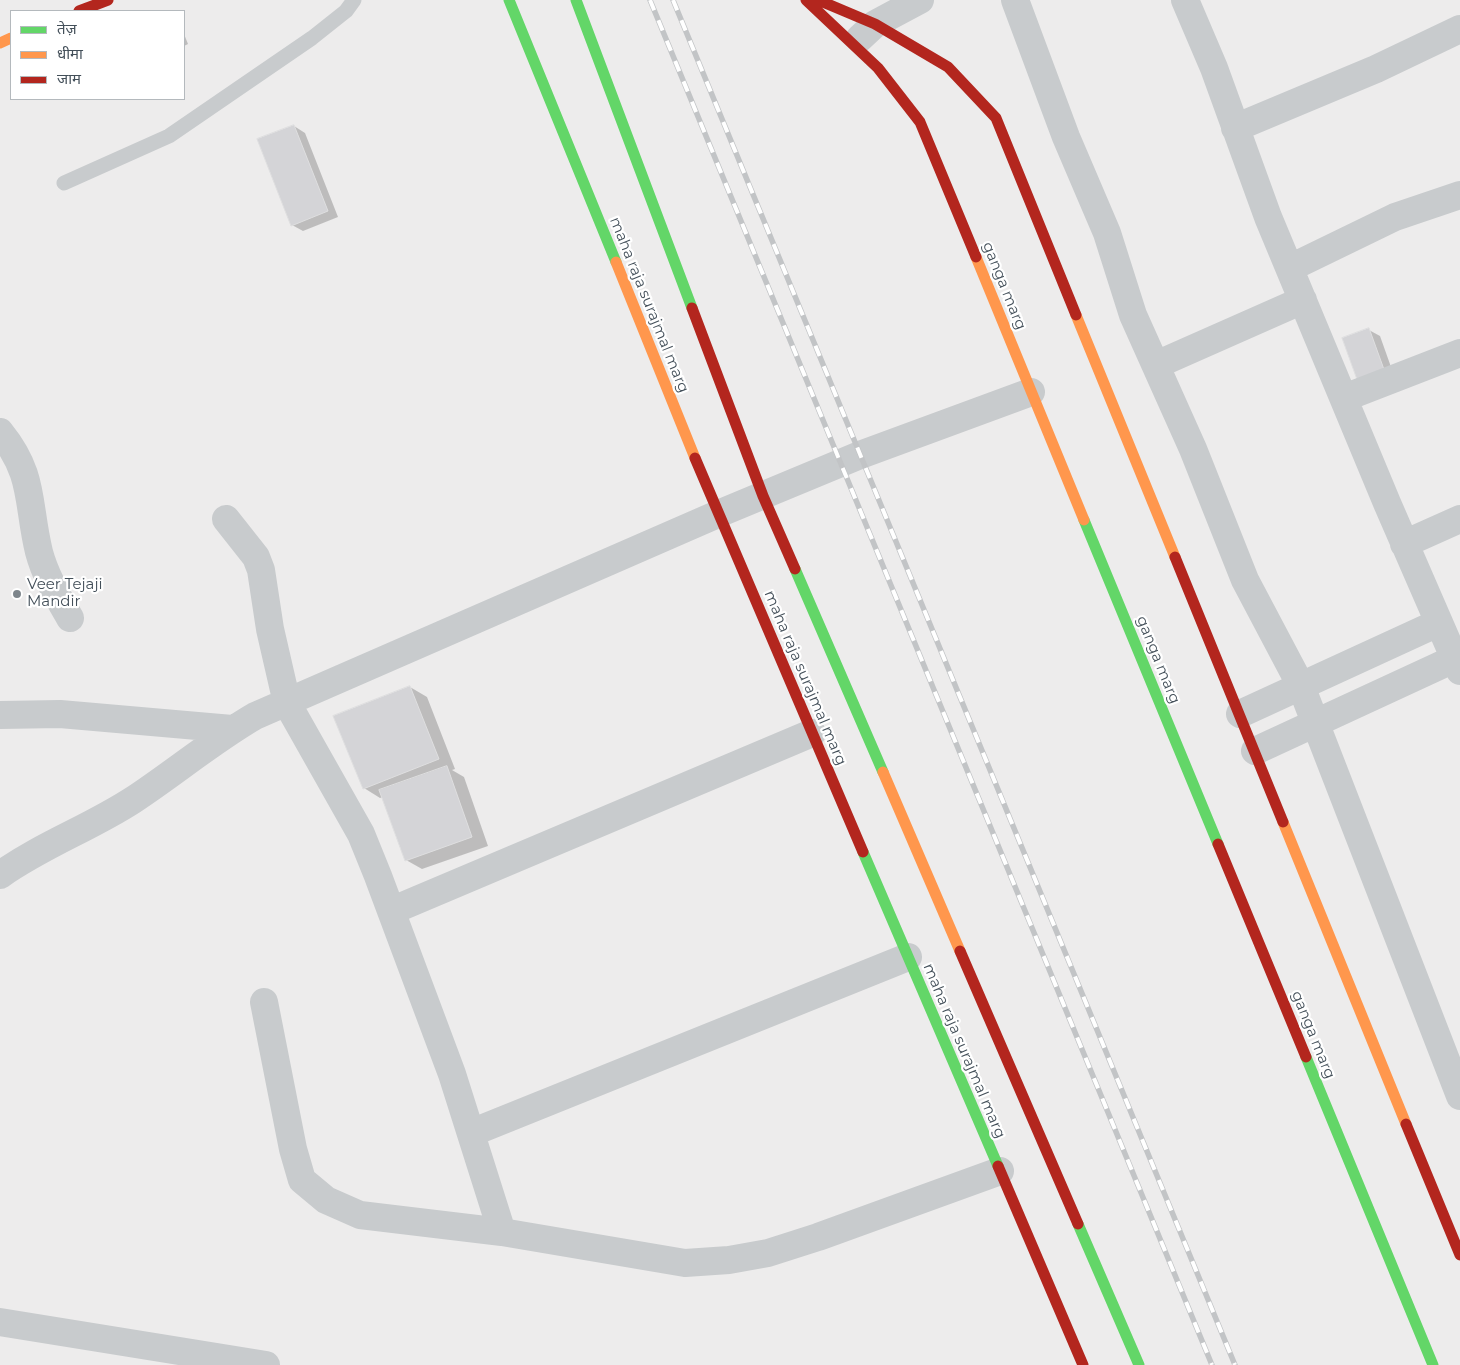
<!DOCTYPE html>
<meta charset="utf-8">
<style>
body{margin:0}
#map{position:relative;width:1460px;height:1365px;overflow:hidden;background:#edecec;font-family:Montserrat,"Noto Sans Devanagari",sans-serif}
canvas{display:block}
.legend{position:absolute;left:10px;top:10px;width:175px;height:90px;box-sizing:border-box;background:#fff;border:1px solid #b4b9bd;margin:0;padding:6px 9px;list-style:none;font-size:15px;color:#434f59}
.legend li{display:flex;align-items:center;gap:10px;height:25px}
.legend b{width:25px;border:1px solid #b4b9bd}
</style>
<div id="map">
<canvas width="1460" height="1365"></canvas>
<ul class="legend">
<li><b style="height:6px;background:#63d668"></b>तेज़</li>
<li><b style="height:6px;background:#ff974d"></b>धीमा</li>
<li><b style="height:6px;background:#b3261e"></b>जाम</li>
</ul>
</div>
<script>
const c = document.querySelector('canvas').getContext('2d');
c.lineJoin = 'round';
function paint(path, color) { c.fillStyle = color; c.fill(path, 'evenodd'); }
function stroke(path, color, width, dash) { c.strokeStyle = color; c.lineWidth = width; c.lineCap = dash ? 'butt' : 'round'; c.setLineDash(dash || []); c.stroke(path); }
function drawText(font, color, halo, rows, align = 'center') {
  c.font = font + ' Montserrat,sans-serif'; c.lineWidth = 4.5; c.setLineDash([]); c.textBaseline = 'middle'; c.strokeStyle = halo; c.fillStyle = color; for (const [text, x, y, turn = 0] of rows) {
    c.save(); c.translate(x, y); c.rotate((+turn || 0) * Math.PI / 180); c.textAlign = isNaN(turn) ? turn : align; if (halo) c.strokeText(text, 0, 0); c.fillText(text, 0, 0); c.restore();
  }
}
paint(new Path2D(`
 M184 34 188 44 184 46Z
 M294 126 305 133 338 217 303 231 292 225Z
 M1369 330 1380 336 1396 381 1344 339Z
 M410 687 427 697 455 769 452 770 464 777 488 846 422 869 406 860 383 797 380 798 364 788Z`), '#0003');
const building = new Path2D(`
 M294 125 328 211 291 226 257 139Z
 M1369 328 1386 375 1359 385 1342 338Z
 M410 686 439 759 363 789 333 716Z
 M447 766 472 837 405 861 379 790Z`);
paint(building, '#d4d4d7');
stroke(building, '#dededf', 1);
stroke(new Path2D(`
 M64 183 169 136 312 38 346 11 354 0`), '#c8cbcd', 15);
stroke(new Path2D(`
 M1015 0 1066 137 1107 233 1133 315 1193 449 1245 580 1301 686 1460 1096
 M1185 0 1214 68 1268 217 1387 503 1460 671
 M860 38 875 24 920 0
 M1235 128 1376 69 1460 29
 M1290 268 1395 217 1460 195
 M1156 365 1303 300
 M1344 398 1460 353
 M0 432C35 475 27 503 39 552 45 575 58 597 70 618
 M226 519 256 557 261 570 270 629 287 703 361 834 378 876 452 1074 502 1232
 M1404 544 1460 519
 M1240 714 1438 623
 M0 715 60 714 232 729
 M1255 751 1454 659
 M0 875C42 845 90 828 133 800 174 773 212 741 255 716L718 514 860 455 1031 392
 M391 911 812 733
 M264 1002 293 1149 302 1180 326 1200 360 1215 502 1232 685 1263 729 1260 768 1253 818 1237 1000 1171
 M471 1133 908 957
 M0 1322 266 1365`), '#c8cbcd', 28);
stroke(new Path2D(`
 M509 0 616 262
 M576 0 692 308
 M1084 520 1218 844
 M795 569 883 772
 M863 852 998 1166
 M1306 1057 1433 1365
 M1078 1224 1139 1365`), '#63d668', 11);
stroke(new Path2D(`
 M0 43 11 38
 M976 257 1084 520
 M616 262 695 458
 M1076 315 1175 557
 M883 772 960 951
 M1283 822 1406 1124`), '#ff974d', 11);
stroke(new Path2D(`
 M806 0 878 68 920 122 976 257
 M818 0 875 24 948 67 996 118 1076 315
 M79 11 108 0
 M692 308 763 496 795 569
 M695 458 863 852
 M1175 557 1283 822
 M1218 844 1306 1057
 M960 951 1078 1224
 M1406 1124 1460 1255
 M998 1166 1083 1365`), '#b3261e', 11);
const rail = new Path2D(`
 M650 0 1212 1365
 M673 0 1235 1365`);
stroke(rail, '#c2c4c6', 5.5);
stroke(rail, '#fff', 4, [11]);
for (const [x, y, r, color] of [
 [17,594,5,"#7e868c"]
]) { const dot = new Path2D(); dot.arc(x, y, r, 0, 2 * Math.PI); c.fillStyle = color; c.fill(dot); stroke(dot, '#fff', 2); }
drawText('15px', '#434f59', '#fff', [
 ["ganga marg",1004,286,68],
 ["maha raja surajmal marg",649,305,68],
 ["ganga marg",1158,660,68],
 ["maha raja surajmal marg",805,678,67],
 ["ganga marg",1313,1035,68],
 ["maha raja surajmal marg",964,1051,67]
]);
drawText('15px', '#434f59', '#fff', [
 ["Veer Tejaji",27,585],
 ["Mandir",27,602]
], 'left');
</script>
